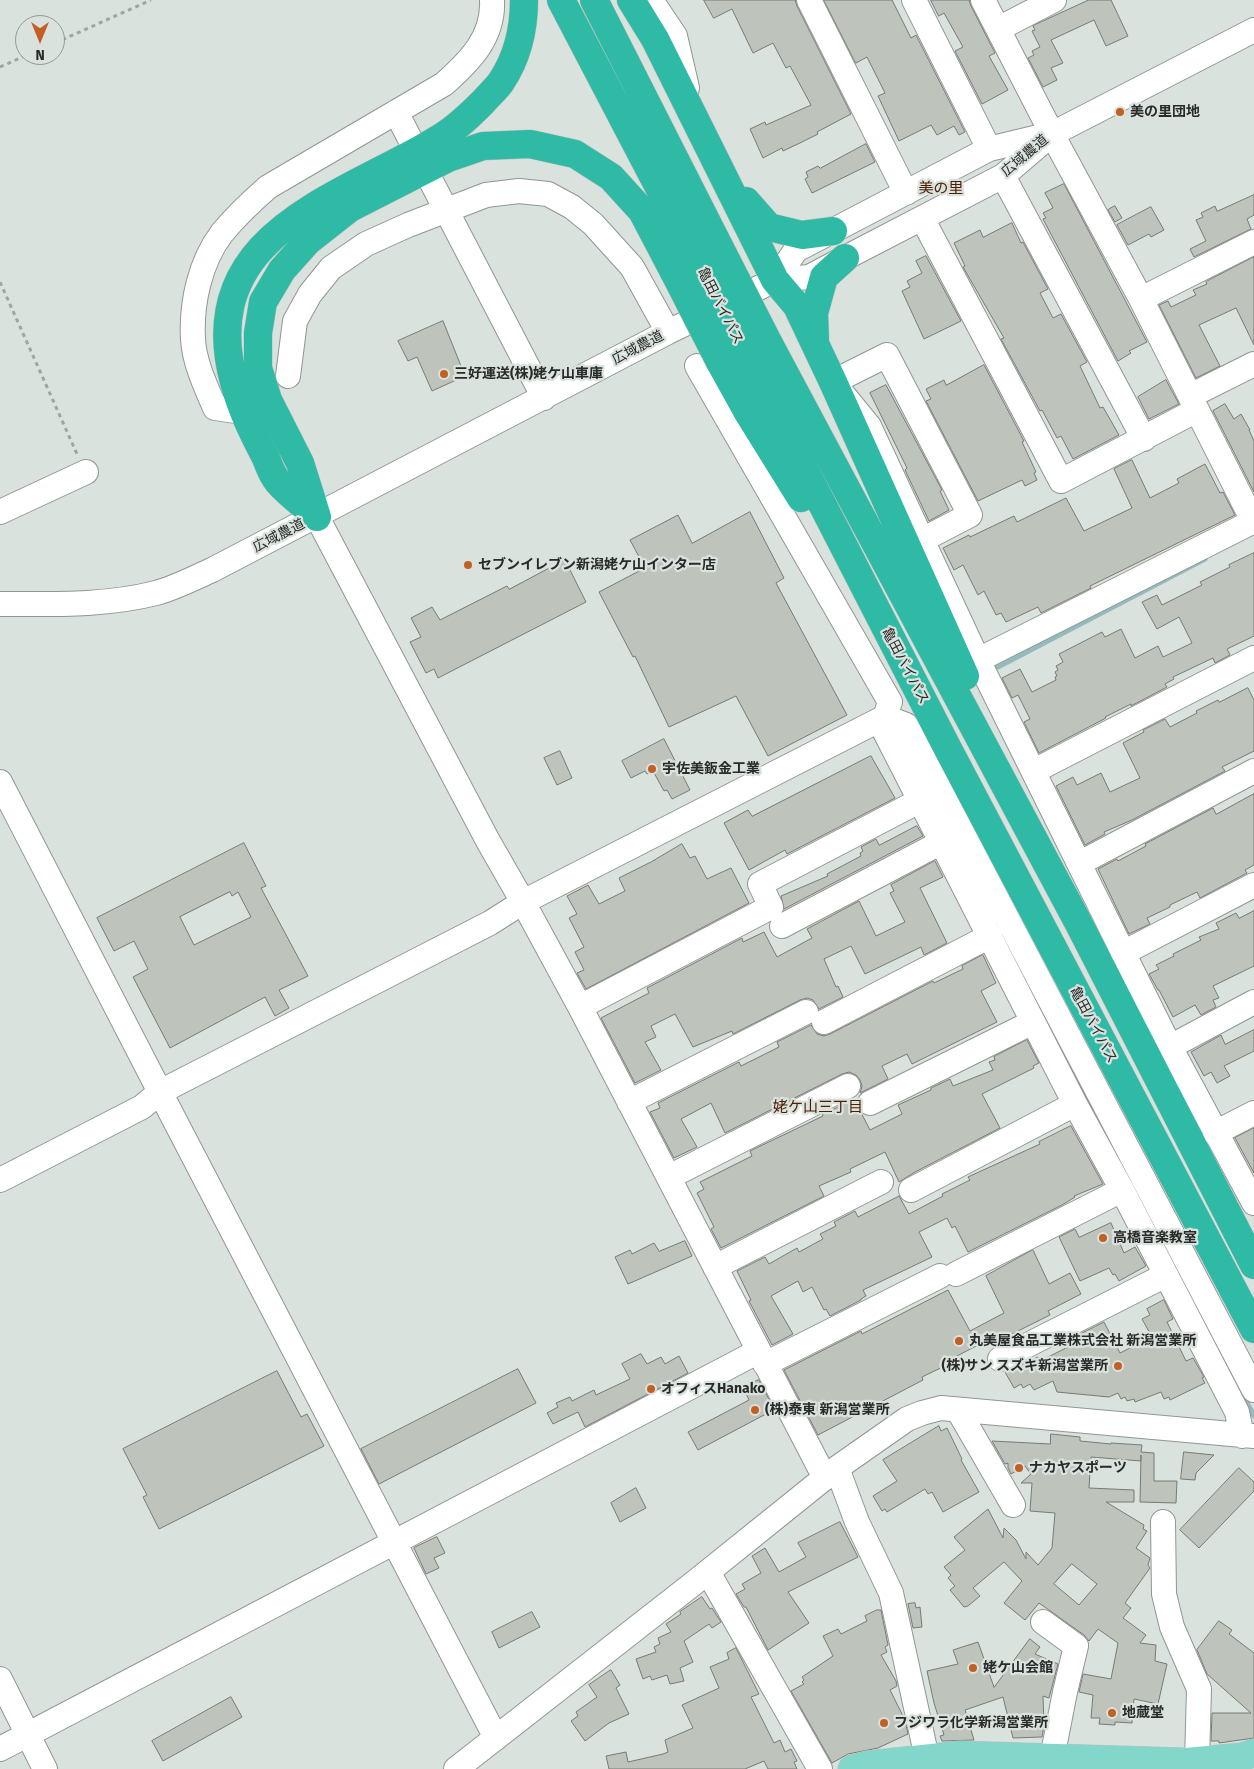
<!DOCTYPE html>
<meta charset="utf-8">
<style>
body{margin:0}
#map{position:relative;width:1254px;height:1769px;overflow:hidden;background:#dae2dd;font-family:"Fira Sans",sans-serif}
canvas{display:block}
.north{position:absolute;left:15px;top:15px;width:50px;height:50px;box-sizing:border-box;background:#dae2dd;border:1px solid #939995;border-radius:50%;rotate:180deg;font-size:14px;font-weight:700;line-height:20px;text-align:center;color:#282b29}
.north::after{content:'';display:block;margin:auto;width:18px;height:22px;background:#c15f24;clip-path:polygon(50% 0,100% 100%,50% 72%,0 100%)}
</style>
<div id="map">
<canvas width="1254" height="1769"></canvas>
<div class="north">N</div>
</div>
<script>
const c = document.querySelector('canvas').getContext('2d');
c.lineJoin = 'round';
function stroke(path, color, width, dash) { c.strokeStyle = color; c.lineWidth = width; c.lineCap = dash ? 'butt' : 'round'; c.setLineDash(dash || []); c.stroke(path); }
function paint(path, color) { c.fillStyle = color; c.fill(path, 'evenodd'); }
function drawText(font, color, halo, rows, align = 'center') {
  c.font = font + ' "Fira Sans","Noto Sans JP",sans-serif'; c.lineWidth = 4.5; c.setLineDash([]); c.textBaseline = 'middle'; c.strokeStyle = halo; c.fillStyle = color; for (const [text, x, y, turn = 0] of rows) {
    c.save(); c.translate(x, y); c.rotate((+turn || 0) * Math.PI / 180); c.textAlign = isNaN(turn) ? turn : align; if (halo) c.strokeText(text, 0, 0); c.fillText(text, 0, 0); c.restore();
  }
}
stroke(new Path2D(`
 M998 667 1205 559
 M1116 1152 1254 1416`), '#94babd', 5);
const building = new Path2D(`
 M704 0H795L797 6 851 114 817 132 818 134 802 142 783 151 782 148 763 158 750 129 765 122 766 125 811 105 790 66 786 68 773 43 753 53 732 9 714 18Z
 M824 0H892L911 38 916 35 965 132 959 135 954 126 937 135 931 125 899 141 878 96 885 93 867 57 856 63Z
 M931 0H969L971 6 995 53 989 56 1008 90 982 104 955 51 963 47 944 13 939 16Z
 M1089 0H1111L1128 36 1106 46 1094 20 1051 40 1063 63 1051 68 1057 80 1043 87 1028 58 1034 55 1032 51 1040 47 1032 31 1035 30 1033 26Z
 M866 144 875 162 812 193 805 179 808 177 806 172 818 166 820 168Z
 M1064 184 1147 342 1129 351 1131 353 1118 361 1043 219 1046 218 1043 213 1053 208 1045 193Z
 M1254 195V215L1247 219 1251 229 1194 257 1190 249 1206 241 1196 220 1203 217 1201 213 1215 206 1217 211Z
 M1115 206 1122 218 1115 222 1108 210Z
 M1151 207 1164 230 1151 237 1149 234 1128 245 1117 225Z
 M1012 223 1021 243 1023 242 1048 289 1040 293 1053 318 1061 314 1087 362 1080 366 1100 408 1103 407 1119 435 1073 459 1061 436 1057 438 1042 410 1040 411 1001 339 1004 338 963 267 965 266 954 243 980 230 983 237Z
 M926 256 961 321 924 339 902 291 910 287 907 281 922 273 916 261Z
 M1254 257V345L1236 308 1199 325 1220 366 1196 378 1159 305 1168 301 1171 307 1196 295 1193 290 1207 284 1206 282Z
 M443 321 465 376 432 391 417 357 408 361 398 341Z
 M984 365 1024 441 1022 442 1036 472 1034 473 1037 480 1025 486 1022 480 978 501 926 401 931 399 926 389 944 380 946 385Z
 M1166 380 1179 404 1149 419 1138 397Z
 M886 385 942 490 940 491 949 510 929 521 905 470 907 468 870 393Z
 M1225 404 1234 419 1241 414 1250 430H1249L1254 441V492L1213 411Z
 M1132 460 1150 498 1179 483 1177 479 1205 464 1220 493 1223 492 1235 515 1090 586 1091 588 1041 613 1038 607 1006 622 1001 613 996 615 984 591 978 595 963 565 954 570 943 548 969 535 970 537 1014 516 1017 522 1066 498 1084 531 1132 508 1114 469Z
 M750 512 784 578 776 583 847 715 768 756 736 696 669 727 635 656 633 657 599 592 645 568 630 540 678 515 692 543Z
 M1254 553V636L1227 649 1230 655 1215 663 1213 658 1173 677 1174 679 1165 684 1167 687 1131 706V704L1105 717 1106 718 1039 753 1024 722 1030 719 1018 695 1012 698 1002 678 1020 669 1032 692 1056 680 1055 677 1057 676 1055 672 1058 670 1056 666 1063 662 1059 654 1102 632 1105 637 1121 629 1135 658 1158 646 1163 657 1192 643 1179 617 1157 629 1142 602 1157 595 1162 605 1202 585 1200 582 1230 567 1229 565Z
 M565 560 586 602 438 678 434 669 426 673 410 642 421 637 411 618 432 607 440 620 507 586 509 589Z
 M1248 688 1254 700V751L1222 767 1225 771 1132 820 1104 832 1105 834 1085 845 1056 786 1073 777 1077 785 1101 773 1110 792 1140 778 1123 743 1144 732 1143 730 1165 719 1170 727 1197 713 1196 711 1218 700 1219 702Z
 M664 739 690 790 672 799 667 790 664 791 653 771 647 774 645 771 631 778 622 761Z
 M560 751 572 778 557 785 544 758Z
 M871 756 895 798 787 854 785 850 749 870 724 823 748 810 752 816Z
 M1254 794V865L1245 870 1247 873 1200 898 1197 892 1170 905V907L1147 918 1150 924 1129 934 1098 869 1117 859 1118 861 1146 846 1145 844 1213 808 1216 814Z
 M917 826 923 836 784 909 781 896 828 876 827 874 861 856 860 853 863 851 861 847 876 839 879 845Z
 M244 843 266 886 261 888 308 976 279 990 289 1008 275 1016 265 997 170 1048 133 977 148 969 134 941 114 951 97 918ZM230 892 232 896 238 892 251 917 194 945 180 917Z
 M682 844 690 858 695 856 707 879 731 868 749 903 586 989 577 973 584 970 575 952 584 947 569 918 577 914 567 896 588 885 599 904 625 891 619 878 651 862Z
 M935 861 943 877 920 888 947 943 924 955 921 947 865 974 851 946 824 959 836 987 838 986 843 997 819 1009 813 1000 807 998 800 1000 733 1034 732 1031 693 1047 675 1014 651 1026 656 1037 645 1042 661 1070 635 1083 601 1018 649 993 647 988 742 938 743 942 764 932 777 957 812 938 807 929 859 901 876 936 905 922 890 893 894 891 891 885Z
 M1254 911V966L1213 986 1219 998 1213 1000 1216 1007 1201 1015 1195 1005 1173 1017 1159 990H1158L1149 974 1159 969 1156 965 1174 956 1173 954 1201 940 1199 937 1219 929 1216 923 1236 913 1239 918Z
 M983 955 996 983 981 991 997 1022 912 1064 907 1054 882 1066 888 1079 860 1093 862 1086 860 1080 856 1075 849 1072 842 1074 725 1133 711 1103 681 1119 697 1147 674 1158 650 1112 660 1108 658 1103 739 1062 741 1066 779 1047 777 1042 811 1025 817 1034 824 1036 830 1034 933 981 934 983 963 969 962 966Z
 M1254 1030V1051L1224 1066 1230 1076 1217 1083 1211 1072 1204 1076 1191 1052 1221 1035 1225 1044Z
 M1027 1040 1039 1063 1033 1066 1034 1068 982 1094 1000 1128 915 1172 899 1182 885 1152 850 1169 851 1172 819 1186 824 1196 721 1248 711 1229 714 1227 697 1193 704 1189 700 1182 752 1156 750 1151 823 1116 822 1115 854 1099 870 1130 902 1114 898 1105 931 1090V1088L950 1079 953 1086 993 1070 989 1062 995 1060 994 1057Z
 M1071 1126 1103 1184 1074 1196 1075 1197 1062 1205 968 1252 955 1226 952 1228 947 1218 919 1232 932 1257 863 1290 866 1296 861 1299V1300L830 1316 826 1309 824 1310 812 1287 803 1292 798 1281 771 1296 793 1334 772 1345 749 1301 751 1300 737 1271 765 1257 769 1264 797 1248 799 1252 823 1239 820 1234 836 1226 834 1222 855 1211 858 1217 899 1196 909 1214 943 1196 942 1194 970 1180 968 1177 1040 1144 1039 1142Z
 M1254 1128V1173L1235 1138Z
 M1111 1223 1124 1253 1135 1247 1146 1266 1119 1281 1115 1274 1113 1275 1109 1268 1080 1281 1059 1237 1075 1229 1079 1237Z
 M685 1241 692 1256 628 1284 615 1257 630 1250 632 1254 654 1243 659 1251Z
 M1033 1250 1049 1284 1070 1273 1081 1294 1048 1311 1050 1315 1012 1334 1014 1337 993 1348 988 1340 949 1360 951 1363 922 1377 923 1380 818 1435 784 1370 861 1331 862 1334 948 1290 970 1331 1004 1313 986 1276Z
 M1164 1300 1173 1319 1167 1322 1186 1361 1193 1358 1204 1377 1202 1378 1205 1383 1170 1400 1169 1397 1164 1399 1161 1392 1135 1402 1134 1399 1127 1401 1125 1397 1121 1399 1118 1393 1109 1397 1057 1392 1053 1381 1034 1390 1030 1384 1023 1388 1021 1384 1014 1388 1005 1372 1038 1357 1040 1361 1068 1347 1072 1343 1070 1339 1104 1322 1120 1353 1152 1337 1142 1319 1150 1315 1147 1309Z
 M641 1354 647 1364 661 1357 665 1364 679 1356 688 1373 585 1427 578 1412 553 1424 547 1413 558 1407 556 1403 570 1397 572 1401 594 1390 596 1395 630 1379 622 1364Z
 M518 1369 536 1403 379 1484 361 1449Z
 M277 1371 301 1417 307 1414 324 1446 159 1529 143 1497 147 1495 123 1449Z
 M759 1380 775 1411 767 1416 766 1414 698 1450 688 1432 749 1400 743 1387Z
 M939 1426 941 1431 947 1428 962 1459 961 1460 979 1492 943 1512 932 1492 928 1494 925 1489 887 1512 885 1509 882 1511 873 1496 897 1481 883 1460Z
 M1051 1434 1080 1437V1441L1111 1444V1443L1142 1445 1141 1452 1154 1453V1481H1177L1176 1503 1140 1502 1141 1455V1461L1091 1457 1089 1488 1134 1490V1502H1106L1144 1525 1143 1529 1147 1531 1136 1548 1150 1558 1148 1565 1150 1568 1125 1603 1131 1608 1123 1618 1146 1635 1140 1643 1156 1645 1155 1661 1167 1664 1158 1704 1134 1699 1132 1723 1115 1722V1725L1099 1724 1100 1718H1091L1093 1695 1079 1692 1083 1674 1111 1679 1118 1643 1098 1629 1089 1641 1084 1635 1039 1603 1025 1620 1004 1603 1022 1581 1004 1562 973 1588 980 1596 968 1606 964 1607 950 1590 955 1586 948 1578 951 1575 944 1567 965 1550 954 1537 988 1509 1003 1538 1004 1528 1016 1540 1026 1559V1552L1038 1565 1052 1548 1055 1513 1030 1511 1032 1483H1021L1031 1474 1025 1466 1011 1474 1008 1468V1463L1005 1464 992 1441 1050 1444ZM1072 1564 1097 1584 1079 1605 1054 1584Z
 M1184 1452 1214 1455 1196 1473 1195 1480 1181 1479Z
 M1239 1468 1254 1482V1491L1199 1548 1180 1530Z
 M636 1488 646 1508 620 1522 611 1503Z
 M840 1522 858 1557 788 1592 809 1623 768 1650 746 1607H744L736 1594 745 1589 742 1584 761 1573 752 1556 765 1548 779 1572 806 1557 798 1543Z
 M437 1537 445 1553 434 1558 439 1568 426 1574 414 1548Z
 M702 1597 710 1609 712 1608 721 1622 712 1628 709 1624 684 1641 693 1662 680 1668 684 1681 670 1684 667 1675 652 1680 650 1676 643 1679 636 1659 656 1652 654 1647 660 1644 658 1638 671 1632 666 1624 681 1614 680 1612Z
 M915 1603 916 1608 920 1607 922 1627 913 1628 908 1604Z
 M877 1610H881L888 1645 885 1647 887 1652 881 1655 896 1681 897 1686 890 1690 905 1720 908 1734 878 1748 848 1754 832 1763 791 1691 804 1684 802 1682 804 1680 802 1677 833 1656 823 1636 838 1629 841 1634 867 1621 865 1616Z
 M532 1612 540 1627 499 1648 492 1632Z
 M1219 1621 1232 1630 1229 1634 1254 1653V1738L1219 1743V1741H1211L1212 1713H1251L1207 1674 1197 1650Z
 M1030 1639 1040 1647 1035 1654 1058 1664 1049 1698 1043 1696 1044 1726 1042 1737 1013 1738 1003 1697 965 1710 974 1740 942 1741 940 1736 944 1735 934 1703 927 1671 958 1664 953 1650 978 1642 994 1687Z
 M736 1648 759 1694 751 1697 774 1743 780 1740 785 1752 791 1749 797 1761 794 1762 797 1769H768L764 1761 745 1769H609L606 1756 626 1752 628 1762 663 1754 668 1752 665 1740 693 1728 682 1705 719 1688 710 1667 729 1659 727 1653Z
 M611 1670 620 1685 616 1688 629 1714 609 1723 585 1741 571 1721 578 1716 576 1712 597 1697 589 1685Z
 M231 1697 242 1717 163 1761 152 1741Z`);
paint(building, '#bec3bc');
stroke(building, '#767a74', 1);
const minor = new Path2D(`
 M651 0 675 36 687 88
 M809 0 906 193
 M914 0 989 149
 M983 0 1052 134 1141 299 1254 523
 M998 29 1054 0
 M396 112 411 141
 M1003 176 1144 439
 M431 181 544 398
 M922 218 1061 481 1197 410
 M775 280 796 250 989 149 1047 135
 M1141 299 1254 242
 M697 366 890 702 885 717V732L1075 1104 1122 1190 1237 1412 1242 1436
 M288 376 295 321 310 294 331 268 366 244 408 225 486 195 519 191 548 194 572 207 593 224 632 267 668 332
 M1190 396 1254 364
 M243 412 215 408C206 387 194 362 193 339 191 303 200 262 222 233 236 216 252 201 268 187L444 84C470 61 494 37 492 0
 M0 512 86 472
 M317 517 488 841 523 902 580 1007 825 1478
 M922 540 970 515 887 355 833 382 869 426 978 660 1170 1047 1254 1203
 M0 604C52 604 105 606 156 593 175 588 194 578 212 570L668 332 775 280 809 277 845 258 1003 176 1052 134 1254 30
 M978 660 1254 521
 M1034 771 1254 658
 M0 782 160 1092 496 1738
 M1080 863 1254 771
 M782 926 942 842
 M1123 953 1254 885
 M580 1007 771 907 760 884 921 800
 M824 1022 990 936
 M1170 1047 1254 1002
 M629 1102 806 1012
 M870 1103 1033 1022
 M1215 1133 1254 1113
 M669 1177 848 1086
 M0 1180 142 1107 160 1092 490 923 523 902 885 717 906 725 1254 1390
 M911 1190 1075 1104
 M715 1267 881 1182
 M956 1274 1122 1190
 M1000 1359 1166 1275
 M765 1364 940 1276
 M958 1410 1013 1505
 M837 1468 857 1522 891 1593 927 1758
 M1163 1522 1164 1594 1172 1627 1199 1689 1197 1761
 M708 1572 820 1769
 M1043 1622 1076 1646 1065 1692 1052 1758
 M0 1679 45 1769
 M0 1749 759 1351
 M456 1769 694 1583 837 1468 907 1419 922 1413 941 1408 1254 1436`);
const major = new Path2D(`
 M852 1769 867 1765 960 1755 1186 1762 1241 1757 1254 1753`);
const highway = new Path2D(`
 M561 0 697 260
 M594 0 720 248
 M631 0 655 39 775 280 797 306 833 382 965 676
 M746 201 769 227 802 235 833 231
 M815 341 814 313 824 277 845 258
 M768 342 1079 924 1254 1265
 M745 354 948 749 1254 1329
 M721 364 747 411 801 498
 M317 517 300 463 268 400 258 368V333L263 302 282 270 308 241 350 208 448 158 483 146 530 144 575 154 611 177 642 211 674 272
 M317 517C304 505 289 495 278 482 272 475 269 466 266 458 253 433 241 409 234 382 193 231 346 197 443 136 458 127 471 114 483 102 489 95 496 89 501 82 517 58 524 29 524 0`);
stroke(minor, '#909793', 26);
stroke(major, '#bebfbf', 29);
stroke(highway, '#bebfbf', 29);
stroke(new Path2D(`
 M55 43 151 0
 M0 67 27 55
 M0 282 77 454`), '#9fa5a1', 3, [4, 4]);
stroke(minor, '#fff', 24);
stroke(major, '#82d6ca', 28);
stroke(highway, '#2fbaa6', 28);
const highwayBridge = new Path2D(`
 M720 248 768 342
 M697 260 745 354
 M674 272 721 364`);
stroke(highwayBridge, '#bebfbf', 29, []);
stroke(highwayBridge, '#2fbaa6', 28);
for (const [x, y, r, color] of [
 [1120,112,5,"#c15f24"],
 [444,374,5,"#c15f24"],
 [468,565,5,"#c15f24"],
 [652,769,5,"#c15f24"],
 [1103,1238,5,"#c15f24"],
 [959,1341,5,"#c15f24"],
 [1118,1366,5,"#c15f24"],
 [651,1389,5,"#c15f24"],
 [755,1410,5,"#c15f24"],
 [1019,1468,5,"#c15f24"],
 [973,1668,5,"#c15f24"],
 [1112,1713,5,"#c15f24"],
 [884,1723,5,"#c15f24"]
]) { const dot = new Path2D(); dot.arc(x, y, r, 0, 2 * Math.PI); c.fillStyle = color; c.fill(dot); stroke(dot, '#dae2dd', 2); }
drawText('bold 14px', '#282b29', '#dae2dd', [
 ["美の里団地",1130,112],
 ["三好運送(株)姥ケ山車庫",454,374],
 ["セブンイレブン新潟姥ケ山インター店",478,565],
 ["宇佐美鈑金工業",662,769],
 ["高橋音楽教室",1113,1238],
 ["丸美屋食品工業株式会社 新潟営業所",969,1341],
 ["(株)サン スズキ新潟営業所",1108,1366,"right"],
 ["オフィスHanako",661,1389],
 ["(株)泰東 新潟営業所",765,1410],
 ["ナカヤスポーツ",1029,1468],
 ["姥ケ山会館",983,1668],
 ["地蔵堂",1122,1713],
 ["フジワラ化学新潟営業所",894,1723]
], 'left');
drawText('14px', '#282b29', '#dae2dd', [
 ["広域農道",1025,156,-40],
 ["亀田バイパス",720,306,63],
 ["広域農道",638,348,-28],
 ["広域農道",279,536,-27],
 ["亀田バイパス",905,666,62],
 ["亀田バイパス",1093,1025,62]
]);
drawText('15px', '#4e2003', '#dae2dd', [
 ["美の里",941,189],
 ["姥ケ山三丁目",818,1108]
]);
</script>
